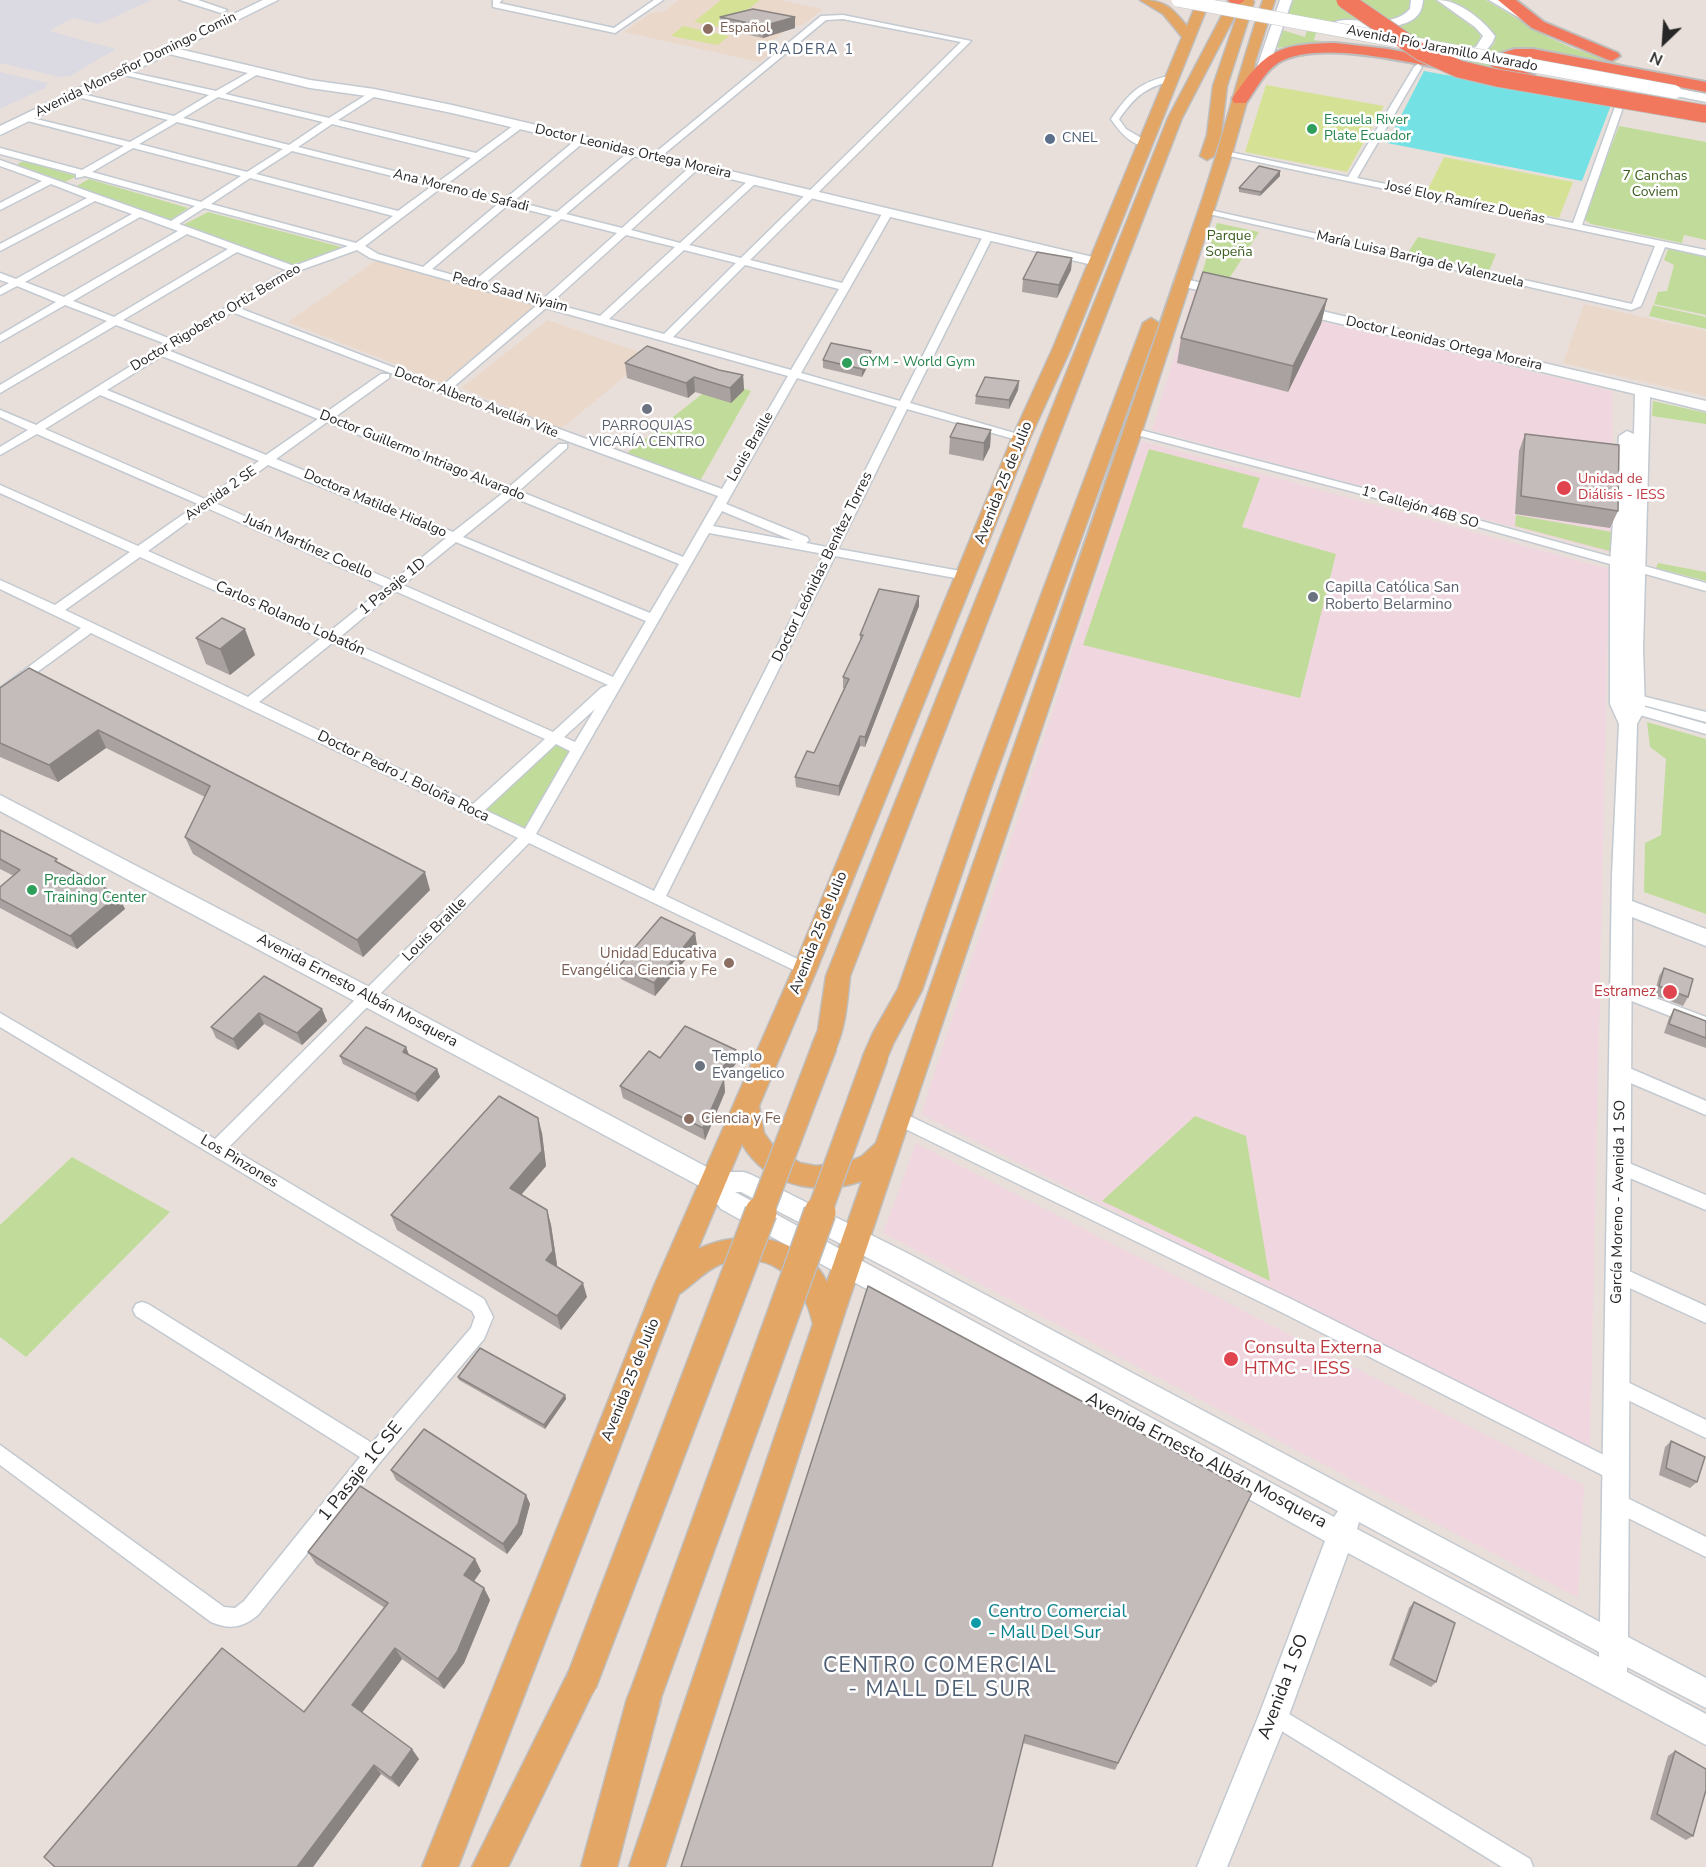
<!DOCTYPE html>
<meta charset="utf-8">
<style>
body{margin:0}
#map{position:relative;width:1706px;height:1867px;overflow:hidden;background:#e9dfda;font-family:"Nunito Sans",sans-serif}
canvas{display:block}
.north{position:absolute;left:1634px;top:12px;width:60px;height:60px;-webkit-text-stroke:4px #fff;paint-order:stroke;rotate:205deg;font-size:16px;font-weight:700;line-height:24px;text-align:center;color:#272727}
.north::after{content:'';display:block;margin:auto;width:21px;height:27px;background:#272727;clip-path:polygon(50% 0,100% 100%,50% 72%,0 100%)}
</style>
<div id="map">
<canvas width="1706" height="1867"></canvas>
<div class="north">N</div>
</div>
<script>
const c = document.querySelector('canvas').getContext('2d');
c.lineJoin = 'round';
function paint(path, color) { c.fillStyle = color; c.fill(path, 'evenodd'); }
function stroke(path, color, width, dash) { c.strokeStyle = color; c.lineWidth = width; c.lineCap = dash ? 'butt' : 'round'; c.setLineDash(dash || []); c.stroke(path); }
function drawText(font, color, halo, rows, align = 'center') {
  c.font = font + ' "Nunito Sans",sans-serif'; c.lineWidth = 5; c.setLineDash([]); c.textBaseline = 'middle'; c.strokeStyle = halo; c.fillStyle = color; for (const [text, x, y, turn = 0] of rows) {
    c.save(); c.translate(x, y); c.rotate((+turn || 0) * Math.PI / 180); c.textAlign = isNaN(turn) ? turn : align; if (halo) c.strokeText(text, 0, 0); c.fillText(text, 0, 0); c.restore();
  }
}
paint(new Path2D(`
 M0 0H152L99 24 73 18 49 31 116 49 70 76 60 77 0 63Z
 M0 72 48 83 45 88 0 109Z`), '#dbdae2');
paint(new Path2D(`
 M679 0H779L823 9 803 25 791 26 765 48 770 53 760 62 624 32 651 13 664 11Z
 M377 260 536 304 443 383 288 322Z
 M1584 304 1706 331V396L1563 363Z
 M548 320 650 356 561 429 461 388Z`), '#ead8ca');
paint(new Path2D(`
 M1194 291 1612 391 1615 554 1152 430Z
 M1141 441 1609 569 1590 1449 921 1114Z
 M916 1143 1584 1485 1578 1598 883 1233Z`), '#f0d7df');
paint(new Path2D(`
 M1291 0H1435L1474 28 1480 34 1481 40C1471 53 1444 54 1429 53L1316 33 1314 40 1334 43 1312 44 1303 58V44L1277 48 1282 30 1305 37 1307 30 1287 22Z
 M1450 0H1486L1548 37 1572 48 1655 75 1511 51C1502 52 1492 54 1491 65L1496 71 1447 61C1463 59 1486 57 1495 42L1489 28Z
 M1619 126 1706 142V240L1684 235 1682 243 1591 224 1583 219Z
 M24 161 77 176 65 182 18 165 19 163Z
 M89 179 188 208 169 221 75 187Z
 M208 212 345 248 291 265 181 226Z
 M1217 223 1259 232 1225 285 1200 280Z
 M1418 237 1496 254 1489 271 1407 254Z
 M1668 249 1706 257V315L1654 304 1658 292 1667 291 1674 265 1664 260Z
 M1653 305 1706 317V329L1649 316Z
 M720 380 751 391 700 481 627 453Z
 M1653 401 1706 413V424L1652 416Z
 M1149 449 1260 478 1242 527 1336 554 1300 698 1083 645Z
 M1516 515 1612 532 1613 552 1515 526Z
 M1658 563 1706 572V581L1656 568Z
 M1647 722 1706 739V914L1644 892 1645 843 1661 835 1666 759 1650 747Z
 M555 738 579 749 528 836 475 811Z
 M1195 1116 1246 1136 1270 1281 1102 1201Z
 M72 1157 170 1212 26 1357 0 1337V1225Z`), '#c1dc9a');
paint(new Path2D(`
 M721 0H760L724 28 694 22Z
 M683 26 729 36 718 45 671 36Z
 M1266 85 1384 106 1347 172 1245 152Z
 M1444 157 1573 182 1559 218 1427 191Z`), '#d5e296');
paint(new Path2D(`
 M1424 71 1611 105 1582 181 1387 143Z`), '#74e2e4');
const street = new Path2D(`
 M493 0H502L499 3 614 28 654 0H663L615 33 493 7Z
 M843 15 971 41 750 260 842 283 883 212 891 210 893 212 801 373 900 401 983 236 991 234 993 236 910 403 1025 436 1027 438 1021 441 907 409 838 549 966 572 972 576 966 580 835 556 666 896 810 965 813 969 810 973H800L529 843 229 1147 484 1299 493 1317 484 1339 381 1461 258 1615C242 1628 230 1630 211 1622L0 1465V1445L224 1607 235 1608 244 1601 360 1457 136 1316 133 1310 136 1304 142 1302 148 1304 372 1443 471 1328 475 1317 472 1311 0 1027V1013L215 1139 518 838 91 633 0 699V688L81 628 0 589V580L55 605 130 552 0 493V485L138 546 198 504 37 434 0 455V447L28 430 0 417V410L36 425 166 344 116 325 0 393V385L107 321 65 305 0 342V335L56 302 17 286 0 295V288L9 283 0 280V273L16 279 132 214 95 201 0 251V244L87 198 51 184 0 210V203L42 181 0 166V160L171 221 195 206 85 176 76 178V174L0 154V148L82 170 124 146 24 120V116L130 142 168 120 74 96V92L174 116 209 95 120 74V70L216 91 255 69 259 72 258 74 225 94 329 118 374 90 377 91V95L338 120 476 153 517 123H523V127L447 184 505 199 578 138H584V142L514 201 557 212 631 150H637V154L566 214 622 228 692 165H698V169L631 230 680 243 751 178H757V182L689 245 741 258 961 42 843 19 826 20 658 159 650 157 821 16ZM218 97 323 122 289 145 183 118ZM177 122 283 149 247 172 139 144ZM332 124 471 158 438 182 298 147ZM133 148 241 176 201 202 92 172ZM292 151 432 186 398 211 256 174ZM250 178 393 216 356 243 211 204ZM441 188 499 203 423 267 378 254 365 246ZM508 205 552 216 474 281 432 269ZM204 208 348 246 294 266 179 224ZM140 217 178 231 64 297 25 282ZM561 219 617 233 542 300 484 284ZM187 234 228 249 114 317 73 301ZM626 235 675 247 600 316 551 303ZM357 250 370 258 537 305 442 386 239 308 298 271ZM684 250 736 263 664 334 609 319ZM237 252 286 270 173 340 123 320ZM745 265 839 289 791 370 673 337ZM546 308 788 376 722 489 451 389ZM232 312 570 442 718 496 683 557 519 491 567 448V444H559L509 487 335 417 389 378V374H381L325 413 170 351ZM162 356 318 419 266 455 107 390ZM797 378 897 407 827 547 806 543 809 540 807 537 726 504ZM100 395 259 461 205 499 45 429ZM327 422 503 493 453 532 276 459ZM268 465 446 538 393 581 215 503ZM512 497 679 564 650 613 463 537ZM207 508 385 587 329 632 148 551ZM722 511 794 541 713 526ZM709 533 824 554 654 891 536 834ZM456 542 646 621 613 677 403 585ZM140 557 321 638 248 697 65 610ZM395 591 608 685 601 688 553 732 340 637ZM332 643 545 739 473 804 259 702ZM595 709 575 742 564 737ZM556 744 570 751 525 829 485 810Z
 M1418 64 1422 67 1357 178 1573 223 1620 93 1624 90 1628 93 1582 225 1706 250V256L1665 247 1641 306 1631 310 1200 212 1205 209 1632 304 1655 246 1220 154 1225 151 1348 177 1414 67Z
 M1173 75 1177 78 1176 80C1146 87 1137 94 1119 119L1126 129 1148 142V146C1132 147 1119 131 1111 119 1130 92 1139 82 1173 75Z
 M1133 428 1362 488 1706 583V591L1354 492 1129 433 1127 431Z
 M1630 693 1706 712V722L1625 700 1623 697Z
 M1624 701 1706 724V734L1619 709 1617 706 1619 703Z
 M1621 985 1706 1017V1030L1616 995 1613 991 1616 987Z
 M1620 1064 1706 1101V1115L1614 1076 1612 1071 1614 1066Z
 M897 1110 1291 1299 1624 1465 1627 1472 1624 1479 1617 1481 1610 1479 1279 1311 891 1122 889 1117 891 1112Z
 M1619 1159 1706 1195V1210L1613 1171 1611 1166 1613 1161Z
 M1618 1266 1706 1306V1323L1612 1280 1609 1274 1612 1268Z
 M1617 1377 1706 1420V1438L1611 1392 1608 1386 1611 1380Z
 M1617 1493 1706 1537V1557L1610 1509 1607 1502 1610 1495Z
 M1274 1705 1530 1859 1533 1867H1502L1267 1722 1264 1715 1267 1708Z`);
const secondary = new Path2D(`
 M180 0H198L227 10 221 13Z
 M263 0H278L179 49 310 80 374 89 452 105 1097 258 1104 262 1097 266 452 113 374 97 310 88 169 54 0 135V126Z
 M1280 0H1292L1268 70 1266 73H1258L1256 70Z
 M1411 0H1423C1422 9 1420 15 1412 20 1398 29 1345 34 1332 24 1347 12 1388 33 1410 9Z
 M1437 0C1459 0 1482 19 1495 36 1490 54 1467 63 1450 60V54L1476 47 1483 36 1475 27Z
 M1489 0H1503L1533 18 1527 21 1523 20Z
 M1675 88 1706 94V102L1671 95 1669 92Z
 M1181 278 1232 290 1234 293 1227 297 1176 285 1174 282 1176 279Z
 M1296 305 1706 401V411L1650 397 1643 649 1645 709 1637 724 1632 901 1706 929V946L1632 917 1628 1637 1706 1678V1708L1627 1667V1672L1706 1714V1745L1348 1553 1289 1715 1227 1867H1197L1259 1715 1325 1541 721 1209 705 1189 0 811V795L377 991 716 1172H744L752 1175 909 1254 1600 1622 1612 875 1619 724 1610 704V564L1619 436 1627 431 1634 434 1635 394 1291 312 1289 309 1291 306ZM735 1192H741L891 1270 1338 1511 1334 1517ZM1359 1522 1599 1652V1657L1357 1529Z`);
const primary = new Path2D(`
 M1140 0C1165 0 1171 7 1187 26L1198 0H1210L1071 348 1030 438 817 969 759 1106 764 1133 774 1147 800 1163 816 1166 849 1162 862 1156 876 1143C984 832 1094 521 1199 209 1223 139 1239 69 1263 0H1275L1255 62 1253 80 1232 154 1142 431 846 1309 665 1867H629L813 1324C803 1278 770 1248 721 1264 705 1270 693 1285 679 1294L458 1867H422L654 1286 793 969 1012 438 1053 348 1182 37 1163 14ZM742 1144C767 1187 819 1196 862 1181L827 1282C803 1235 742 1228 698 1249Z
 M1230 0H1253L1254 2 1227 86 1221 135 1214 156 1207 160 1200 156 1207 135 1213 86 1241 4 1182 118 850 976C847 1002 846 1028 834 1052L825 1055 816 1052 812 1045 818 1030 826 976 1168 118Z
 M1151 318 1159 323 991 788 922 990 894 1042 885 1063 876 1066 867 1063 863 1056 873 1033 898 989 969 788 1143 323Z
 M581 1667 593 1671 597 1683 508 1867H472L569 1671Z
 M644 1682 656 1687 661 1699 617 1867H581L627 1699 632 1687Z`);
const highway = new Path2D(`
 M1228 0H1244V1L1236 6 1231 4Z
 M1498 0H1516L1544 22 1618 53 1620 56 1612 61 1606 59 1532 28Z
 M1335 43 1388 49 1461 63 1463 66 1455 71C1410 63 1318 39 1278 63 1264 72 1256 90 1246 103H1234L1232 99C1265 51 1276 44 1335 43Z
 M1515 49H1533L1706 82V92L1533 59 1508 61 1507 65 1534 75 1536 78 1528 83 1495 71 1491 65 1495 55Z`);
stroke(street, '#c2c9d0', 3);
stroke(secondary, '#c2c9d0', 3);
stroke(primary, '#bebebe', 3);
stroke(highway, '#bebebe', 4);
paint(street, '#fff');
paint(secondary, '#fff');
paint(primary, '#e4a664');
paint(highway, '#f1785d');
const secondaryBridge = new Path2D(`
 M1178 0 1675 92`);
const primaryBridgeFar1 = new Path2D(`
 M761 1213 825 1045
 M819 1213 876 1056`);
const primaryBridge = new Path2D(`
 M581 1683 761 1212
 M644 1699 820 1212`);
const highwayBridge = new Path2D(`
 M1345 0 1421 52 1459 69 1497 78 1706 114`);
stroke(secondaryBridge, '#c2c9d0', 14, []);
stroke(primaryBridgeFar1, '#bebebe', 27, []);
stroke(primaryBridge, '#bebebe', 34, []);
stroke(highwayBridge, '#bebebe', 19, []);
stroke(secondaryBridge, '#fff', 13);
stroke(primaryBridgeFar1, '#e4a664', 24);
stroke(primaryBridge, '#e4a664', 31);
stroke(highwayBridge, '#f1785d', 17);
paint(new Path2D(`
 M720 17H795V28L763 38 721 29Z
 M1280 171V176L1260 196 1239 192V188Z
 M1072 258 1071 270 1057 298 1022 292 1023 279Z
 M1327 299 1321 324 1288 392 1177 363 1181 338Z
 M823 360H871L862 377 823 368Z
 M625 363 719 370 743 375 744 390 731 403 695 392 688 398 627 378Z
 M1019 381 1018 390 1009 409 975 404 976 396Z
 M991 430 990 447 983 461 949 454 950 437Z
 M1525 434 1618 511 1610 528 1515 514 1519 451Z
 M919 606 865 747 860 746 839 796 796 787 795 777 814 753 844 688H843V677L860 642V635Z
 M196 638 255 655 230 675 206 664Z
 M29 668 430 890 363 957 193 854 185 837 205 797 106 748 58 782 0 757V688Z
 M0 830 118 895 125 909 77 949 0 908V887L14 876 0 869Z
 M695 933 697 946 655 996 621 979 619 966Z
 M1664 968 1688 997 1683 1006 1654 995 1659 976Z
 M264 976 322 1009 327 1021 302 1045 264 1024 238 1050 216 1038 211 1027Z
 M1674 1009 1706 1021V1048L1664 1033 1669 1018Z
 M406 1047 409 1055 437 1069 440 1077 418 1102 343 1064 340 1056Z
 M660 1058 737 1062 724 1080 725 1092 705 1140 623 1098 620 1086Z
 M542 1133 546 1166 521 1195 547 1210 551 1225 557 1265 556 1266 587 1297 561 1330 397 1230 391 1215Z
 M458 1377 565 1395 566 1399 545 1429 459 1380Z
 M1671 1441 1697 1482 1690 1488 1659 1475 1665 1447Z
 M391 1470 526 1495 530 1504 522 1534 507 1554 396 1480Z
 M1252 1493 1115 1770 1023 1743 681 1867Z
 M308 1552 475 1559 481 1571 474 1581 484 1588 490 1600 464 1663 444 1689 402 1659 362 1713 419 1759 399 1787 381 1774 313 1867H55L304 1712 385 1608 316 1564Z
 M1414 1602 1436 1682 1431 1687 1389 1665 1409 1608Z
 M1675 1751 1693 1836 1686 1840 1650 1819 1668 1756Z`), '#a9a2a0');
paint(new Path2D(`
 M795 17V28L763 38V26Z
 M1280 171V176L1260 196 1261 192Z
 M1072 258 1071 270 1057 298 1059 285Z
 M1327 299 1321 324 1288 392 1293 366Z
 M871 351V360L862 377V369Z
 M743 375 744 390 731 403 730 388Z
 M694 377 695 392 688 398 686 383Z
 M1019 381 1018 390 1009 409V400Z
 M991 430 990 447 983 461 984 443Z
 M919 596V606L865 747V737Z
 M245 629 255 655 230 675 220 649Z
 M98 730 106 748 58 782 49 765Z
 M860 736V746L839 796V786Z
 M425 872 430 890 363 957 357 940Z
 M118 895 125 909 77 949 70 936Z
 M695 933 697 946 655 996 654 983Z
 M322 1009 327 1021 302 1045 297 1033Z
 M259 1013 264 1024 238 1050 233 1039Z
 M406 1047 409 1055 403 1052Z
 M736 1050 737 1062 724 1080 725 1092 705 1140 703 1128 721 1070Z
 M437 1069 440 1077 418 1102 415 1094Z
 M538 1118 542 1133 546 1166 514 1203 510 1188Z
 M547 1210 551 1225 557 1265 550 1275 546 1260Z
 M583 1283 587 1297 561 1330 557 1316Z
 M565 1395 566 1399 545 1429 544 1425Z
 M526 1495 530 1504 522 1534 507 1554 503 1544Z
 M475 1559 481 1571 470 1587 464 1575Z
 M484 1588 490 1600 464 1663 444 1689 438 1679Z
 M395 1648 402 1659 360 1715 352 1705Z
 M412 1749 419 1759 399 1787 391 1778Z
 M374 1765 381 1774 313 1867H297Z`), '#898482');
const building = new Path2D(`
 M753 9 795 17 763 26 720 17Z
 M1259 166 1280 171 1261 192 1239 188Z
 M1037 252 1072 258 1059 285 1023 279Z
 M1203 272 1327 299 1293 366 1181 338Z
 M831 343 871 351 862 369 823 360Z
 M647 346 719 370 743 375 730 388 694 377 686 383 625 363Z
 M985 377 1019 381 1009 400 976 396Z
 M957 423 991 430 984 443 950 437Z
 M1525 434 1619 445 1618 511 1521 496Z
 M879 589 919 596 865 737 860 736 839 786 795 777 807 751 814 753 849 679 843 677 863 635H860Z
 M222 618 245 629 220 649 196 638Z
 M29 668 425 872 357 940 185 837 210 786 98 730 49 765 0 743V688Z
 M0 830 57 859 55 861 118 895 70 936 0 899V887L20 870 0 859Z
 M661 917 695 933 654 983 619 966Z
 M1664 968 1693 979 1688 997 1659 986Z
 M264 976 322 1009 297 1033 259 1013 233 1039 211 1027Z
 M1674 1009 1706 1021V1038L1669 1024Z
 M685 1026 736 1050 721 1070 724 1080 703 1128 620 1086 649 1051 660 1058Z
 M366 1027 406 1047 403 1052 437 1069 415 1094 340 1056Z
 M499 1096 538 1118 542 1151 510 1188 547 1210 553 1251 546 1260 583 1283 557 1316 391 1215Z
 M868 1286 1252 1493 1118 1763 1025 1735 992 1867H681Z
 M480 1348 565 1395 544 1425 458 1377Z
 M424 1429 526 1495 518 1524 503 1544 391 1470Z
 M1671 1441 1705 1457 1697 1482 1666 1468Z
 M360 1486 475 1559 464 1575 484 1588 457 1652 438 1679 395 1648 352 1705 412 1749 391 1778 374 1765 297 1867H55L44 1857 222 1648 304 1712 388 1603 308 1552Z
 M1414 1602 1455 1623 1436 1682 1393 1659Z
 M1675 1751 1706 1769V1790L1693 1836 1657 1814Z`);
paint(building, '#c4bcba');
stroke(building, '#898482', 1.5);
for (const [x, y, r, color] of [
 [708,29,6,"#8d6e63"],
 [1312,129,6,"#2e9e5b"],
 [1050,139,6,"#5c6f8a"],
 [847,363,6,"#2e9e5b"],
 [647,409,6,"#6b7280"],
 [1564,488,8,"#e0444e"],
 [1313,597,6,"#6b7280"],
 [32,890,6,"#2e9e5b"],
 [729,963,6,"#8d6e63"],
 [1670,992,8,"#e0444e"],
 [700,1066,6,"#6b7280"],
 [689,1119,6,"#8d6e63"],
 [1231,1359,8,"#e0444e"],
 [976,1623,6,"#0f9aa8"]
]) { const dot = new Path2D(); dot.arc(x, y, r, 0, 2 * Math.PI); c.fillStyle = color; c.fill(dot); stroke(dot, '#fff', 2); }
drawText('14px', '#785e54', '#fff', [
 ["Español",720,29]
], 'left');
drawText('14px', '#272727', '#fff', [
 ["Avenida Pío Jaramillo Alvarado",1442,49,11],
 ["Avenida Monseñor Domingo Comin",136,65,-26],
 ["Doctor Leonidas Ortega Moreira",633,152,13],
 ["Ana Moreno de Safadi",461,191,14],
 ["José Eloy Ramírez Dueñas",1465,203,12],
 ["María Luisa Barriga de Valenzuela",1420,260,13],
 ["Pedro Saad Niyaim",510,293,15],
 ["Doctor Rigoberto Ortiz Bermeo",216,318,-31],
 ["Doctor Leonidas Ortega Moreira",1444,344,13],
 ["Doctor Alberto Avellán Vite",476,403,21],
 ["Louis Braille",751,447,-60],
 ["Doctor Guillermo Intriago Alvarado",422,456,22],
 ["Avenida 2 SE",221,494,-35],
 ["Doctora Matilde Hidalgo",375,504,23],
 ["1° Callejón 46B SO",1420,508,16]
]);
drawText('14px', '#27864d', '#fff', [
 ["Escuela River",1324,121],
 ["Plate Ecuador",1324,137],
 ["GYM - World Gym",859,363]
], 'left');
drawText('14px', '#4e5e75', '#fff', [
 ["CNEL",1062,139]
], 'left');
drawText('14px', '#3b5d1f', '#fff', [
 ["7 Canchas",1655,177],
 ["Coviem",1655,193],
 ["Parque",1229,237],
 ["Sopeña",1229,253]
]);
drawText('14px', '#5b616d', '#fff', [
 ["PARROQUIAS",647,427],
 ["VICARÍA CENTRO",647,443]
]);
drawText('14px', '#be3a42', '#fff', [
 ["Unidad de",1578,480],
 ["Diálisis - IESS",1578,496]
], 'left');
c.letterSpacing = '1.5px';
drawText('15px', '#4c5d74', '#fff', [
 ["PRADERA 1",806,50]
]);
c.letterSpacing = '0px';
drawText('15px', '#272727', '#fff', [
 ["Avenida 25 de Julio",1004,483,-68],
 ["Juán Martínez Coello",308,547,24],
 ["Doctor Leónidas Benítez Torres",823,567,-64],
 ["1 Pasaje 1D",393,587,-39],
 ["Carlos Rolando Lobatón",290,619,24],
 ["Doctor Pedro J. Boloña Roca",403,777,26],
 ["Louis Braille",435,930,-45],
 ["Avenida 25 de Julio",819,933,-68],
 ["Avenida Ernesto Albán Mosquera",357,991,28],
 ["Los Pinzones",239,1162,31],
 ["García Moreno - Avenida 1 SO",1619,1202,-89],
 ["Avenida 25 de Julio",631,1380,-68]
]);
drawText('15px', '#5b616d', '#fff', [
 ["Capilla Católica San",1325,588],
 ["Roberto Belarmino",1325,605],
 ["Templo",712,1057],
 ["Evangelico",712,1074]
], 'left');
drawText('15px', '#27864d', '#fff', [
 ["Predador",44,881],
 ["Training Center",44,898]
], 'left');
drawText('15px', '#785e54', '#fff', [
 ["Unidad Educativa",717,954],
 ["Evangélica Ciencia y Fe",717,971],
 ["Ciencia y Fe",701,1119,"left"]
], 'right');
drawText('15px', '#be3a42', '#fff', [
 ["Estramez",1656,992]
], 'right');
drawText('18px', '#be3a42', '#fff', [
 ["Consulta Externa",1244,1349],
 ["HTMC - IESS",1244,1370]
], 'left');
drawText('18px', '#272727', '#fff', [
 ["Avenida Ernesto Albán Mosquera",1206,1461,28],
 ["1 Pasaje 1C SE",361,1472,-51],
 ["Avenida 1 SO",1284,1687,-69]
]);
drawText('18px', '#0d838f', '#fff', [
 ["Centro Comercial",988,1613],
 ["- Mall Del Sur",988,1634]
], 'left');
c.letterSpacing = '1.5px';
drawText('21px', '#4c5d74', '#fff', [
 ["CENTRO COMERCIAL",940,1667],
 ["- MALL DEL SUR",940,1691]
]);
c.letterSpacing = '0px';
</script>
